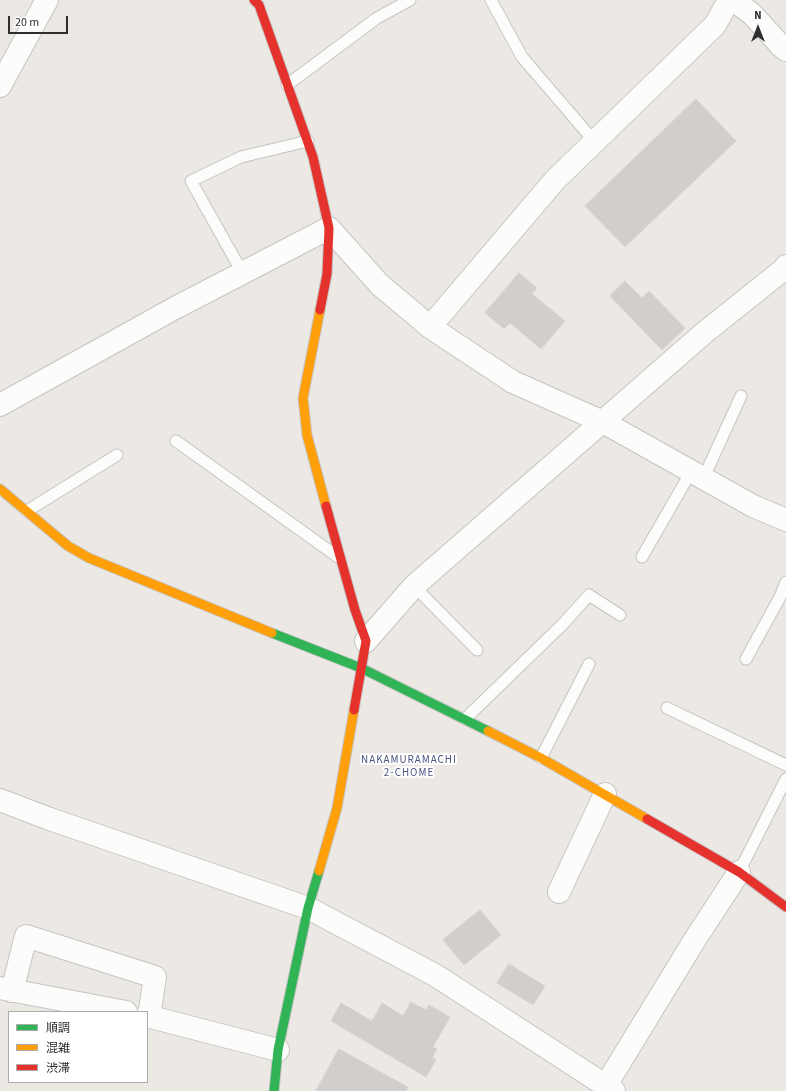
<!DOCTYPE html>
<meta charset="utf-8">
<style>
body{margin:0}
#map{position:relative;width:786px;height:1091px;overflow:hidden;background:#ece8e4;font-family:"Source Sans 3","Noto Sans JP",sans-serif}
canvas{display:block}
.legend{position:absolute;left:8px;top:1011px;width:140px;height:72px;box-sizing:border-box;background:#fff;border:1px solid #ababab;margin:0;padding:5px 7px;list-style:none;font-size:12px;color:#2e2e2e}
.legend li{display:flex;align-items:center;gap:8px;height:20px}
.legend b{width:20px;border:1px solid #ababab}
.north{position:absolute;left:738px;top:8px;width:40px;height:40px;-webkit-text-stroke:3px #fff;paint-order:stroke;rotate:0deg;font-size:11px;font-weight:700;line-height:16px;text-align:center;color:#2e2e2e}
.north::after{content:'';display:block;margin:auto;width:14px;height:18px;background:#2e2e2e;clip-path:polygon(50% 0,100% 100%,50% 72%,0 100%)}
.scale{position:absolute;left:8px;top:16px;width:60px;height:18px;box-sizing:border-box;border:2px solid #2e2e2e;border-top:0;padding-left:5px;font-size:12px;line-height:14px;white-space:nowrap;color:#2e2e2e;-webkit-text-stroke:3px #fff;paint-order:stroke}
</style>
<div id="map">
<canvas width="786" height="1091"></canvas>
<ul class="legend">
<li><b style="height:5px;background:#30b455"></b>順調</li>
<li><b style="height:5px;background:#ff9f0a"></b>混雑</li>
<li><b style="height:5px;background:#e5322d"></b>渋滞</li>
</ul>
<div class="north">N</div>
<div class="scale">20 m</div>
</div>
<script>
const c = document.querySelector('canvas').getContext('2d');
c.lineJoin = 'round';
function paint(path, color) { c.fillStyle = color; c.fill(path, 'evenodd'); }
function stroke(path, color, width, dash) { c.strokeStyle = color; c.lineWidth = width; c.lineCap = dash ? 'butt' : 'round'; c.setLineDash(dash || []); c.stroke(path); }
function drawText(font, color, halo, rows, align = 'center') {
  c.font = font + ' "Source Sans 3",sans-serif'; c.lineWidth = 4; c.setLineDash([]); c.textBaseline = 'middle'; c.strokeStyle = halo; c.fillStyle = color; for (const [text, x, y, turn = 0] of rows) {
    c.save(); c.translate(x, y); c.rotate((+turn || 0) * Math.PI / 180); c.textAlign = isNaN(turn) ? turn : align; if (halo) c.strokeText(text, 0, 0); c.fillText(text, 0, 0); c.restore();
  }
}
const building = new Path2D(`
 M696 99 736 141 625 247 585 206Z
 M519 273 537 288 532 294 565 321 541 349 510 323 504 329 485 313Z
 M625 281 642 298 649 291 685 328 662 350 610 296Z
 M480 910 501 935 464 965 443 940Z
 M509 964 545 986 533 1005 497 983Z
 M411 1002 426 1010 429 1005 450 1017 433 1047 437 1049 432 1058 436 1060 426 1077 331 1021 341 1003 372 1021 382 1003 403 1016Z
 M339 1049 408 1087 406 1091H316Z`);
paint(building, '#d1cecb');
stroke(building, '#d7d4d0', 1);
const lane = new Path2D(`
 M491 0 522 57 594 141
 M287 85 377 18 410 0
 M242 272 191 181 241 157 308 141
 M176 441 338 557
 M704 477 741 396
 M27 511 117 455
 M642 557 692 470
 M414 586 477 650
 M746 659 780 597 786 582
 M667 708 786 765
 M465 719 563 624 589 595 620 615
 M541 758 589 664
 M739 872 786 779`);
const street = new Path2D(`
 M733 0 752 14 780 45 786 50
 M0 86 47 0
 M430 327 555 180 715 25 729 0
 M0 405 175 308 329 228 380 285 430 327 513 382 603 422 753 506 786 520
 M366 641 414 586 704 333 784 269 786 266
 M0 800 47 818 308 908 435 975 614 1091
 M559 892 605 794
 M0 988 126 1012
 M12 991 26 936 155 977 149 1016
 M147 1016 278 1050
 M606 1085 694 941 739 872`);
const fast = new Path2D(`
 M272 633 361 668 488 731
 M274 1091 278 1050 308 908 319 871`);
const slow = new Path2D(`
 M320 310 303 398 307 435 326 506
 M0 489 68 546 89 558 272 633
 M488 731 541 758 647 819
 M319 871 337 808 354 710`);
const jam = new Path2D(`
 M254 0 259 5 313 157 329 228 327 274 320 310
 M326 506 355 610 366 641 354 710
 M647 819 739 872 786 907`);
stroke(lane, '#c5c4c5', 13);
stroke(street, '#c5c4c5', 24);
stroke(fast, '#c5c4c5', 11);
stroke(slow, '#c5c4c5', 11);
stroke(jam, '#c5c4c5', 11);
stroke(lane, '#fcfcfb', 11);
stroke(street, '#fcfcfb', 22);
stroke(fast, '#30b455', 9);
stroke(slow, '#ff9f0a', 9);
stroke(jam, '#e5322d', 9);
c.letterSpacing = '1px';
drawText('11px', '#4d5680', '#fff', [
 ["NAKAMURAMACHI",409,761],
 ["2-CHOME",409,774]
]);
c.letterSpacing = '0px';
</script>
